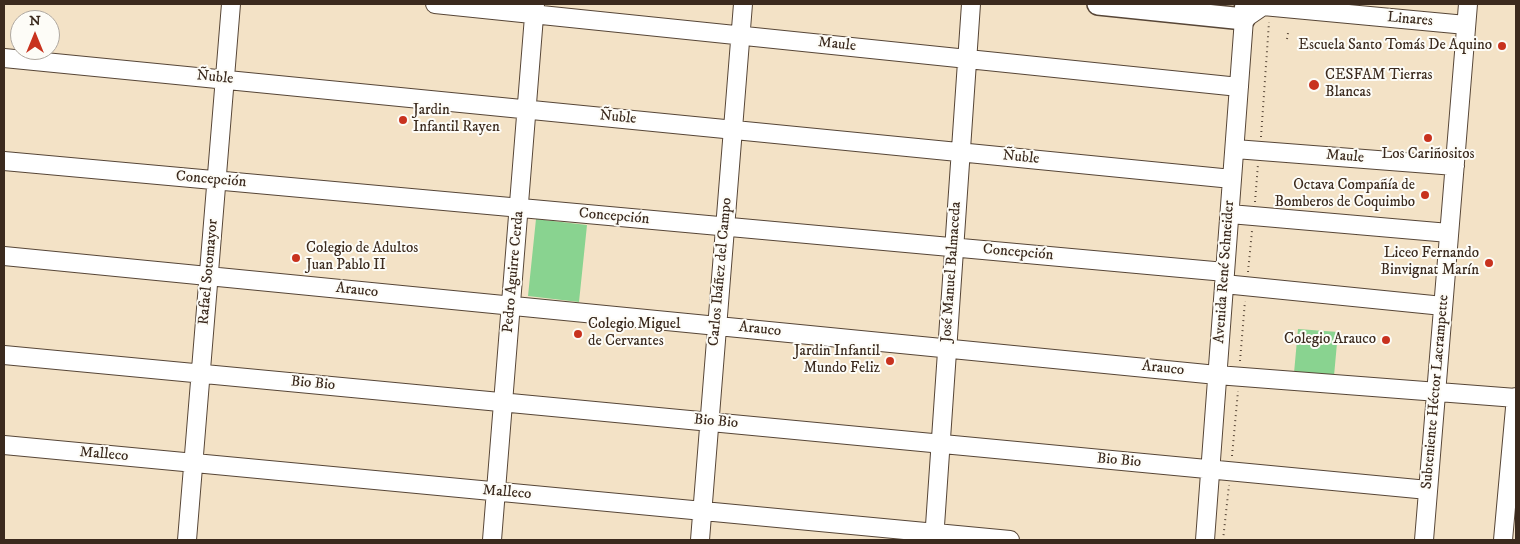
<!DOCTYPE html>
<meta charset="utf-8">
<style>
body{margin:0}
#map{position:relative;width:1520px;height:544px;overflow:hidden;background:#f3e2c6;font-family:"IM FELL DW Pica",serif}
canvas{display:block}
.frame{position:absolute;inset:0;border:5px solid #3b2a1e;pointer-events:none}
.north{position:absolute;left:10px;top:10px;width:50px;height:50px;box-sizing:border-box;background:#fdfcf7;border:1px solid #afa8a0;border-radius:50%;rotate:0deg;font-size:14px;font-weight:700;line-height:20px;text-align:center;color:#3b2a1e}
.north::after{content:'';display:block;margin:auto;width:18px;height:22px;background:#c8321e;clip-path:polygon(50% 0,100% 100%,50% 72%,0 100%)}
</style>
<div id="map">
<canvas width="1520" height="544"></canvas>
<div class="frame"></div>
<div class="north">N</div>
</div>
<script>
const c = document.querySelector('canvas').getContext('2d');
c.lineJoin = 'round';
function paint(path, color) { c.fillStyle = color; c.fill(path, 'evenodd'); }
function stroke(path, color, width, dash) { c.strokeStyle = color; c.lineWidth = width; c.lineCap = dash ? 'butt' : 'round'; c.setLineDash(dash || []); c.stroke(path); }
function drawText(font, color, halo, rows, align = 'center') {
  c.font = font + ' "IM FELL DW Pica",serif'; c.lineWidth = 4; c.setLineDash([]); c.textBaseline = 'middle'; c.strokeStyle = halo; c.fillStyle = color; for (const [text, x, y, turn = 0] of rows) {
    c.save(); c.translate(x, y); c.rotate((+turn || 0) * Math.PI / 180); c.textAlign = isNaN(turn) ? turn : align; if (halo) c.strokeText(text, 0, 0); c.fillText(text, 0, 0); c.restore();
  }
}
paint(new Path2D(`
 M536 219 587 225 579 302 528 296Z
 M1298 329 1338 332 1334 376 1294 373Z`), '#89d390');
const minor = new Path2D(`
 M435 4 1239 87
 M1260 4 1263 6 1466 25
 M4 58 1232 179
 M1235 149 1455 166
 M4 161 1225 272
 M1230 214 1449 233
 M4 256 1217 375 1516 398
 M1224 284 1443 306
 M4 355 1428 490
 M4 445 1010 540
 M187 540 231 4
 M492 540 535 4
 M700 540 743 4
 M934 540 971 4
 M1205 540 1244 19 1263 6
 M1424 540 1468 4
 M1503 540 1516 397`);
const major = new Path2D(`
 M1098 4 1244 19 1246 4`);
stroke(minor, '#574637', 20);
stroke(major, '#574637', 24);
stroke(new Path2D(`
 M1287 39 1288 33
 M1261 137 1269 22
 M1255 202 1258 164
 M1248 272 1252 231
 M1240 361 1245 301
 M1232 456 1238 391
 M1223 540 1229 485`), '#574637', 2, [1, 4]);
stroke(minor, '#fff', 18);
stroke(major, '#fff', 21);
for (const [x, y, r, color] of [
 [1502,46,5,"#c8321e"],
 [1314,85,6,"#c8321e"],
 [403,120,5,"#c8321e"],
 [1428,138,5,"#c8321e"],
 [1425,195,5,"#c8321e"],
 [296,258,5,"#c8321e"],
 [1489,263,5,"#c8321e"],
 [578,334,5,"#c8321e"],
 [1386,340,5,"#c8321e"],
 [890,361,5,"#c8321e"]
]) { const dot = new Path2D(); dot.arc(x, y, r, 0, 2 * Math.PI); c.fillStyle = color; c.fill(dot); stroke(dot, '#fdfcf7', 2); }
drawText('15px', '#3b2a1e', '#fdfcf7', [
 ["Linares",1410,20,5],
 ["Maule",837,45,6],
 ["Ñuble",215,78,6],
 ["Ñuble",618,118,6],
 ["Maule",1345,157,5],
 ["Ñuble",1021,158,6],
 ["Concepción",211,180,5],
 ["Concepción",614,217,5],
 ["Concepción",1018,253,5],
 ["Rafael Sotomayor",209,272,-85],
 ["Pedro Aguirre Cerda",514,272,-85],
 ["Carlos Ibáñez del Campo",721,272,-85],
 ["José Manuel Balmaceda",952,272,-86],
 ["Avenida René Schneider",1225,272,-86],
 ["Arauco",357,291,6],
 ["Arauco",760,330,6],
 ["Arauco",1163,369,6],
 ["Bio Bio",313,384,5],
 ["Subteniente Héctor Lacrampette",1436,392,-85],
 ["Bio Bio",716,422,5],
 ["Malleco",104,455,5],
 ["Bio Bio",1119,461,5],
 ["Malleco",507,493,5]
]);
drawText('15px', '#3b2a1e', '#fdfcf7', [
 ["Escuela Santo Tomás De Aquino",1492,46],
 ["CESFAM Tierras",1325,76,"left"],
 ["Blancas",1325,93,"left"],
 ["Jardin",413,111,"left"],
 ["Infantil Rayen",413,128,"left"],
 ["Los Cariñositos",1428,155,"center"],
 ["Octava Compañía de",1415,186],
 ["Bomberos de Coquimbo",1415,203],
 ["Colegio de Adultos",306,249,"left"],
 ["Juan Pablo II",306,266,"left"],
 ["Liceo Fernando",1479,254],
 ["Binvignat Marín",1479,271],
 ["Colegio Miguel",588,325,"left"],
 ["de Cervantes",588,342,"left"],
 ["Colegio Arauco",1376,340],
 ["Jardin Infantil",880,352],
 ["Mundo Feliz",880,369]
], 'right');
</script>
